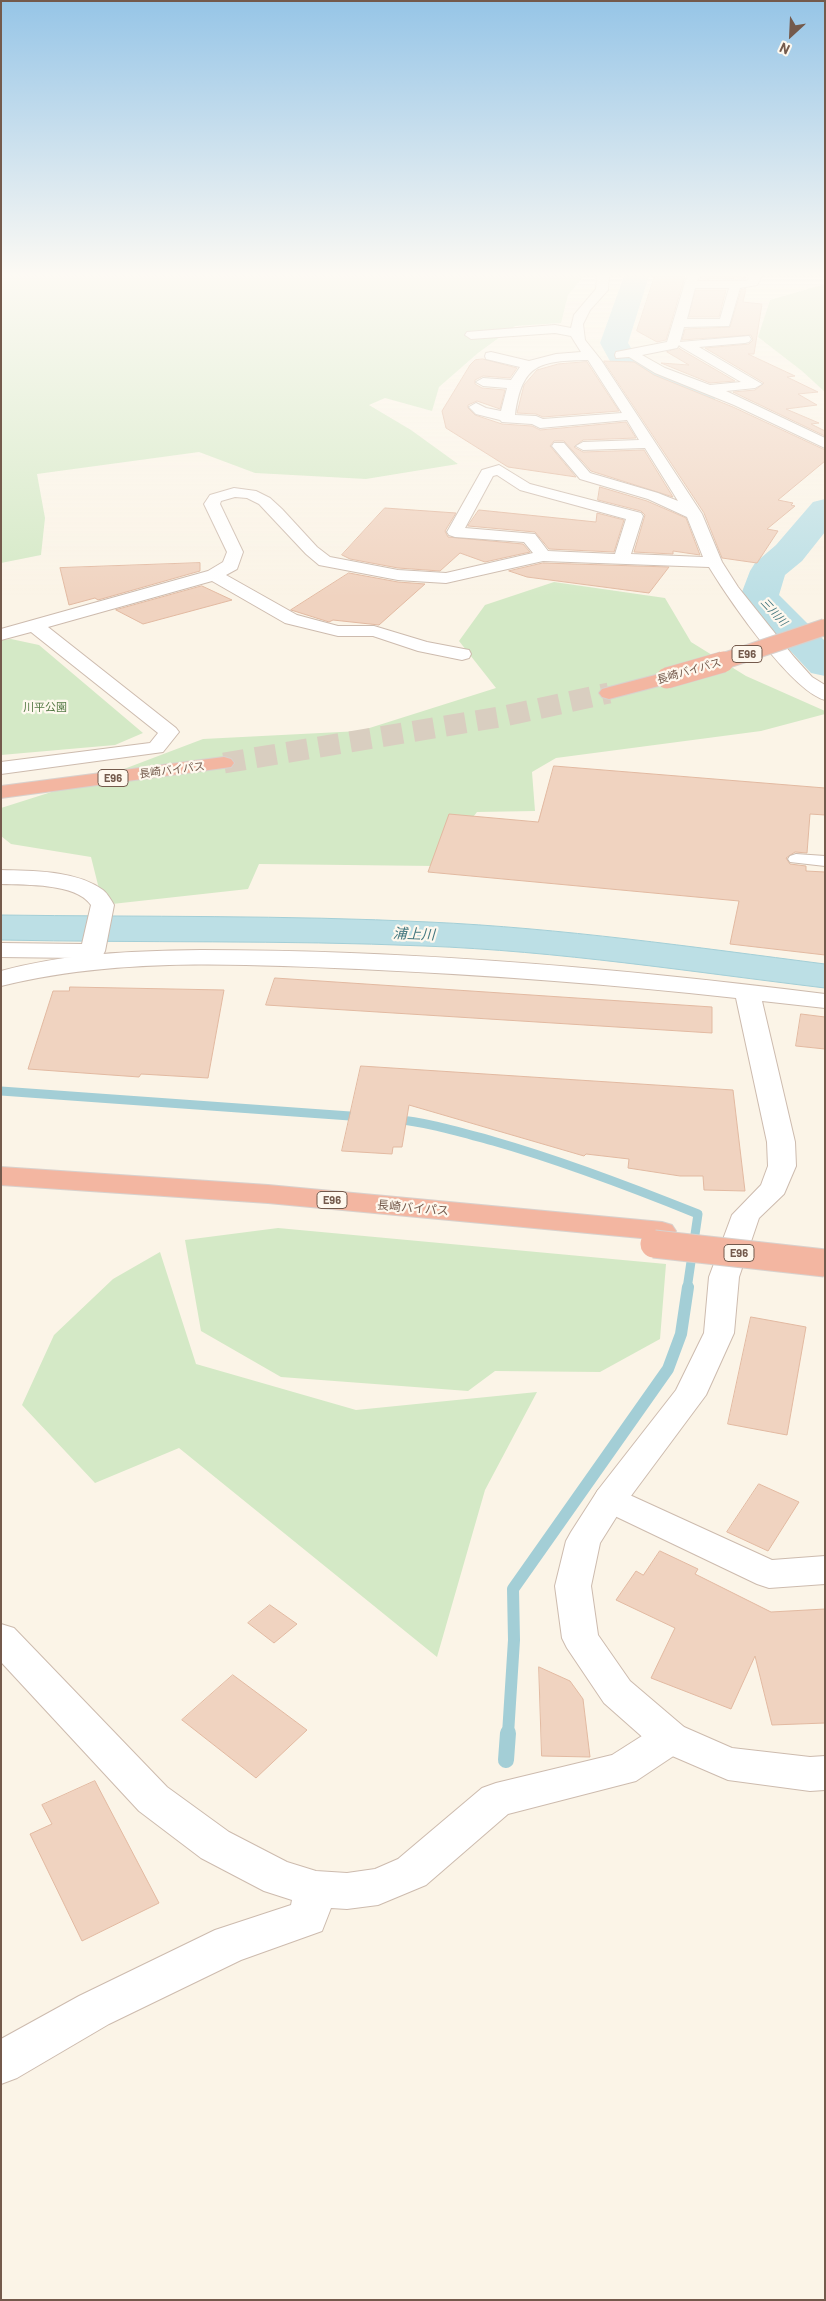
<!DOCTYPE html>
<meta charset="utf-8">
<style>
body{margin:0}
#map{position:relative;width:826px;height:2301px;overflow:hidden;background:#fbf4e7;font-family:Barlow,sans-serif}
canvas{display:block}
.frame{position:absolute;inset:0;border:2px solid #745a4c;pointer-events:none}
.north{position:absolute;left:766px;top:10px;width:50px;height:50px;-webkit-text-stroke:4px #fef8ee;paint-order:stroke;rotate:205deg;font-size:14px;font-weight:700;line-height:20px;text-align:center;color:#745a4c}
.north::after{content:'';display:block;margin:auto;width:18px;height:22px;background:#745a4c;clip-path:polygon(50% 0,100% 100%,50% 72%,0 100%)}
</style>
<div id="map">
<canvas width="826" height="2301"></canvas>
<div class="frame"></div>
<div class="north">N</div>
</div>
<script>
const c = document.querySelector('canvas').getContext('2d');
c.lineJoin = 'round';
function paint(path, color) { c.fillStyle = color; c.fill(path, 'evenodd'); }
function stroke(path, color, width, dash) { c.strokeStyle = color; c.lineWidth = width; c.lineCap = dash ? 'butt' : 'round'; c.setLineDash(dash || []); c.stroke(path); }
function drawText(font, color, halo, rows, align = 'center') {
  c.font = font + ' Barlow,"Noto Sans JP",sans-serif'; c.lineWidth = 4.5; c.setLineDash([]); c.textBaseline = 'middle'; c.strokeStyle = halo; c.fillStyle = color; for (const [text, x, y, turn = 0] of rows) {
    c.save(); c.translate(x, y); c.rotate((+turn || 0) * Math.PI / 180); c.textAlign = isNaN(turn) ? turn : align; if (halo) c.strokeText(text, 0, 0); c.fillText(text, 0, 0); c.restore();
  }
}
paint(new Path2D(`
 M1 276H581L583 277 568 295 561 323 515 326 478 353 439 387 432 411 385 398 369 405 411 430 458 464 366 479 255 473 199 452 37 474 45 518 41 555 1 563Z
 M825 284V392L802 371 758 337 770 300Z
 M554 582 665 598 691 642 746 676 825 711V714L761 731 556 758 532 772 535 811 477 812 435 866 259 864 248 889 103 905 91 857 11 844 1 836V808L124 769 203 739 360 731 496 688 459 641 485 605Z
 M11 639 39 645 143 733 115 745 1 755V640Z
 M278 1228 666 1264 660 1339 600 1372 495 1371 468 1391 281 1377 201 1331 185 1240Z
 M160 1252 196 1364 356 1410 537 1392 485 1490 437 1657 179 1448 95 1483 22 1405 54 1335 113 1279Z`), '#d4e9c6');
const water = new Path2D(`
 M1 915C144 917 286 915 429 922 561 928 693 947 825 964V988C692 972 558 951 424 946 284 940 142 943 1 940Z`);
paint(water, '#bcdfe5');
stroke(water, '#a3ced6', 1);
stroke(new Path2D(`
 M1 1091 364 1117
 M393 1119C427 1122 460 1132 493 1141 563 1161 631 1187 698 1214L687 1289`), '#a3ced6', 9);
stroke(new Path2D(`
 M508 1734 514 1640 513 1589 668 1369 681 1334 688 1287`), '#a3ced6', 12);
stroke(new Path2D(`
 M506 1760 508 1733`), '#a3ced6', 16);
paint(new Path2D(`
 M624 276H649L628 343C642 370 684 379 712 391L716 397 712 403 701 406 690 403 624 375 611 363 600 343Z
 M825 499V532L802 561 785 575 779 595 825 641V676L811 673 740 597 750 571 755 563 776 545 813 502Z`), '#bcdfe5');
const building = new Path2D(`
 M655 276H685L666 340 657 342 637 331Z
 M701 276H738L746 278 700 279Z
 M746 289 743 302 762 304 754 354H748L795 376 787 377 818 392 798 394 817 405 786 409 819 423 811 424 825 431V436L733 392 755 390 764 383 705 348 749 344 753 340 751 335 682 340 685 329 730 327 741 290Z
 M696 290H726L719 317H689Z
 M679 348 680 349 735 381 710 383 661 363 689 365 667 352Z
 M483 359 517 368 510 378 483 376 475 380V384L482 388 505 390 500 409 477 401 468 405V408L475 415 502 424 532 426 540 430 626 422 636 438 583 440 574 447 583 452 644 450 673 497 591 471 564 441H554L550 446 576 477 508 467 446 428 442 411 470 365 475 360Z
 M604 361 634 362 654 375 733 407 825 450V461L778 500 793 503 791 505 795 506 767 529 778 531 757 563 722 558 704 513Z
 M587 362 619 411 543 417 536 414 517 413 524 385 537 370 558 364Z
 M600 487 647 501 686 518 700 555 673 551V554L634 552 645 515 641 511 598 500Z
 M385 508 456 513 445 531 448 537 523 544 530 552 485 562 460 553 440 571 398 568 350 559 342 555Z
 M479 510 596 522 597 513 624 520 614 552 549 549 535 532 468 526Z
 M200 563V571L98 600 95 598 69 605 60 568Z
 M543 563 669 567 649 593 527 577 509 571Z
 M349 573 398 582 425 584 379 625 333 620 329 622 291 610Z
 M202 586 232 600 143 624 116 610Z
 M554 766 825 788V815L810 814 807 853 795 852 786 858 790 864 806 866V871L825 872V955L730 944 739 901 428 872 449 814 538 822Z
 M275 978 712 1007V1033L266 1005Z
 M70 987 224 990 208 1078 141 1074 139 1077 28 1069 53 991H69Z
 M801 1014 825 1017V1049L796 1046Z
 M361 1066 733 1090 745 1191 704 1190 703 1176H680L628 1168 629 1159 586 1154 584 1156 409 1105 402 1147H393L392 1154 342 1151Z
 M751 1317 806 1327 787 1435 728 1424Z
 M759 1484 799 1502 768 1551 727 1532Z
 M660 1551 698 1569 695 1574 771 1612 825 1609V1723L772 1725 755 1656 731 1709 651 1678 675 1628 616 1600 636 1571 643 1575Z
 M270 1605 297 1624 274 1643 248 1623Z
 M539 1667 570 1681 583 1699 590 1757 542 1756Z
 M233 1675 307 1730 256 1778 182 1720Z
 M95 1781 159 1903 82 1941 30 1834 52 1824 42 1805Z`);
paint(building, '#f0d3c0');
stroke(building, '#e2b9a1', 1);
stroke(new Path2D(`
 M224 763 505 716 609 693`), '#d9cec0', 21, [21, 11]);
const service = new Path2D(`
 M796 854 825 856V866L790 862 788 859 790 856Z`);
const minor = new Path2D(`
 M597 276H609L608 290 590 310 583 324 585 340 601 360 702 514 722 562 738 587 794 657 812 677 825 685V700C791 691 728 598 709 567L543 561 446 583 398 580 319 565 306 554 259 504 247 498 235 497 221 501 220 504 243 552 237 569 226 575 297 615 338 626H374L427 642 469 650 471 654 469 658 462 660 418 651 373 636H338L285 623 212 581 48 627 176 728 179 732 163 752 1 774V762L150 743 158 733 31 632 1 640V629L208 571 223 562 227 552 204 504 210 495 234 488 256 491 270 498 282 509 317 547 330 557 398 570 446 573 533 553 524 542 455 537 449 535 447 532 482 470 499 465 530 484 641 513 643 516 631 554 703 557 687 517 648 499 580 479 552 446 554 443H564L590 473 658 493 678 501 645 448 583 450 576 446 583 442 639 440 627 420 540 428 532 424 502 422 500 420 476 414 469 407 476 403 486 408 501 411 507 388 483 386 476 382 483 378 511 380 520 367 486 359 485 356 486 353 491 352 529 361 556 354 581 352 571 336 555 333 471 339 465 335 467 332 555 325 571 328 574 315 596 289ZM588 360 622 413 543 419 536 416 515 415C522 363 540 361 588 360ZM497 475 520 490 626 519 615 554 548 551 535 534 465 528 493 476Z
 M687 276H699L697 281H747L750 276H762L757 285 740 288 729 326 684 327 680 342 749 336 751 339 749 342 745 343 699 347 762 384 755 388 726 391 825 438V448L734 405 655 373 629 357 616 358 615 355 616 352 667 342ZM695 288H729L720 319H687ZM679 345 681 347 741 382 710 385 665 368 642 355 677 348Z
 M1 870C33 871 76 870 103 890 108 894 111 900 114 905L105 951 97 967 89 969 81 967 77 962 78 958 1 957V943L82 944 91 905C76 883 26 885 1 884Z
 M610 1486 772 1560 825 1556V1584L769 1588 757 1584 598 1508 593 1499 598 1490Z
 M1 1624 14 1628 167 1787 229 1832 287 1862 316 1871 347 1873 375 1869 398 1859 482 1788 496 1783 612 1755 656 1727 670 1722 684 1727 689 1738 684 1749 636 1781 508 1814 426 1885 378 1905 347 1909 331 1908 322 1931 241 1960 109 2024 17 2078 1 2084V2039L79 1996 215 1930 291 1905 292 1900 264 1891 201 1858 139 1811 1 1662Z`);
const tertiary = new Path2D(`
 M201 950C409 950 619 968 825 994V1008L762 1001 795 1142 796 1166 784 1194 759 1218 739 1277 734 1333 706 1395 622 1508 600 1543 591 1586 598 1635 630 1681 684 1727 732 1748 810 1757 825 1756V1790L810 1791 728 1780 656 1749 604 1703 567 1648 562 1638 555 1586 566 1541 571 1532 598 1490 676 1390 704 1333 709 1277 732 1215 761 1185 768 1166 767 1142 736 998C611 984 485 975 359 969 239 964 118 957 1 986V971C66 953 134 951 201 950Z`);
const motorway = new Path2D(`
 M667 672 674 674 676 678 674 682 609 699 602 697 599 693 602 689Z
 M224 757 231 759 234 763 231 767 1 798V786Z
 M1 1167 268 1185 662 1222 672 1225 676 1231 672 1237 662 1240 268 1203 1 1185Z`);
stroke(service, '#cdbbae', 2);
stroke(minor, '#cdbbae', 2);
stroke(tertiary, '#cdbbae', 2);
stroke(motorway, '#d8d1cd', 2);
paint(service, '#fff');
paint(minor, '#fff');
paint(tertiary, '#fff');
paint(motorway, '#f3b6a1');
const motorwayBridgeFar2 = new Path2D(`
 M718 663 825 627`);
const motorwayBridgeFar1 = new Path2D(`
 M667 678 723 662`);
const motorwayBridge = new Path2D(`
 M654 1244 825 1263`);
stroke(motorwayBridgeFar2, '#d8d1cd', 18, []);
stroke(motorwayBridgeFar1, '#d8d1cd', 22, []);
stroke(motorwayBridge, '#d8d1cd', 29, []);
stroke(motorwayBridgeFar2, '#f3b6a1', 16);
stroke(motorwayBridgeFar1, '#f3b6a1', 21);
stroke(motorwayBridge, '#f3b6a1', 27);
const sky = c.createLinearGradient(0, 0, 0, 598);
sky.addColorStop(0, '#96c5e7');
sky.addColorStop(0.46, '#fdfaf4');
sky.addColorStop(1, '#fdfaf400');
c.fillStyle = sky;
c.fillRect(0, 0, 826, 598);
drawText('italic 11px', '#43777f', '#fef8ee', [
 ["三川川",774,612,47]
]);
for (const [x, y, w] of [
 [747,654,30],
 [113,778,30],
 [332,1200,30],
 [739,1253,30]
]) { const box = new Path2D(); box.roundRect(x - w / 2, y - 8.5, w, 17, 4); c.fillStyle = '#fef8ee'; c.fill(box); stroke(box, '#745a4c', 1); }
drawText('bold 11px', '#745a4c', null, [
 ["E96",747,654],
 ["E96",113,778],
 ["E96",332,1200],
 ["E96",739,1253]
]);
drawText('11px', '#745a4c', '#fef8ee', [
 ["長崎バイパス",689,671,-16],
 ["長崎バイパス",172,770,-7]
]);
drawText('11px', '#547945', '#fef8ee', [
 ["川平公園",45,707]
]);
drawText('12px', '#745a4c', '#fef8ee', [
 ["長崎バイパス",413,1208,5]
]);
drawText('italic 14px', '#43777f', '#fef8ee', [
 ["浦上川",414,934,2]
]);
</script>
